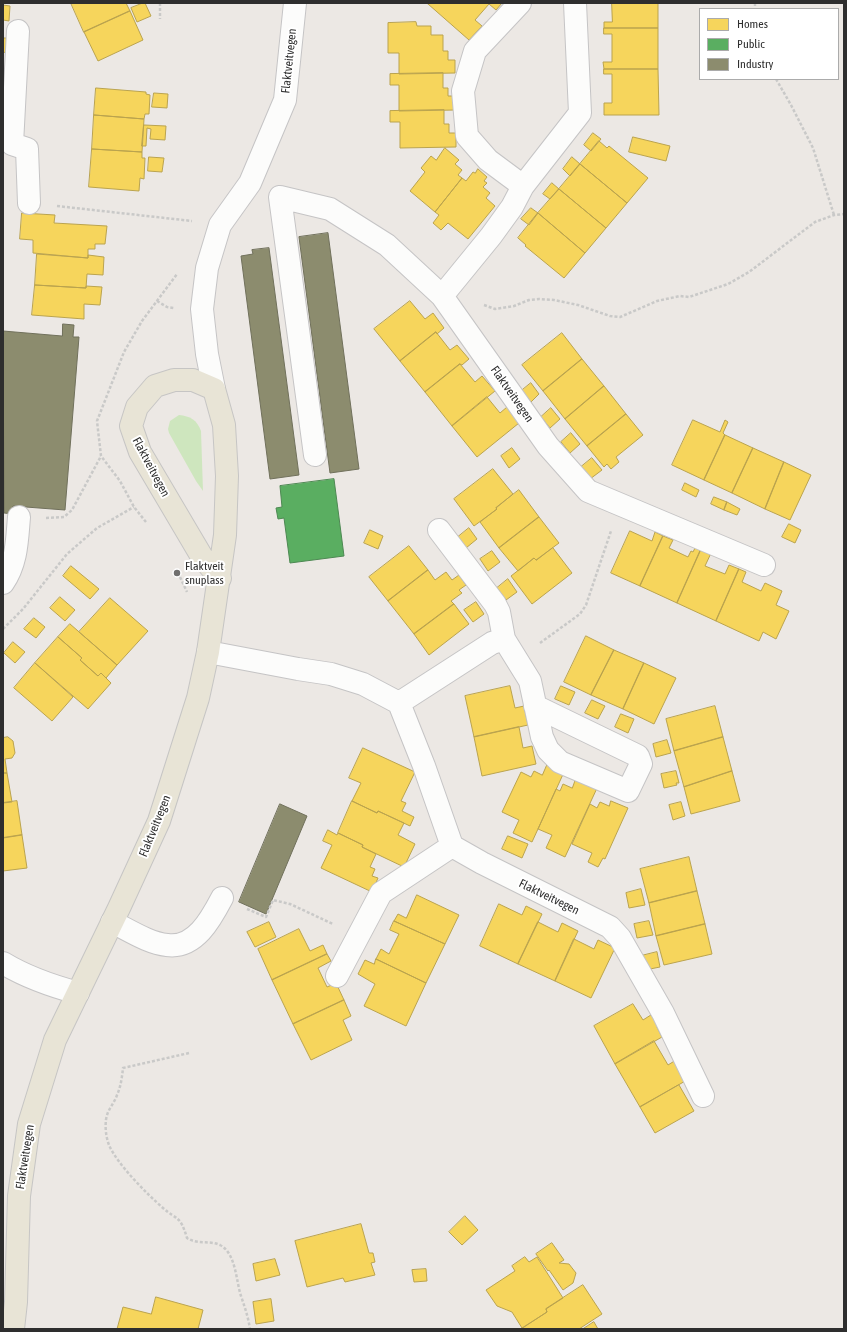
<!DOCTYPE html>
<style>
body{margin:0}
#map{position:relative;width:847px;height:1332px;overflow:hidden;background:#ece8e4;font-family:"Asap Condensed",sans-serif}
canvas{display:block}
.frame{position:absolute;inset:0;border:4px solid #2e2e2e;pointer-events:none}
.legend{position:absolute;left:699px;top:8px;width:140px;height:72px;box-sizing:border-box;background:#fff;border:1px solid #ababab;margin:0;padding:5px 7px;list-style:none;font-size:12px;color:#2e2e2e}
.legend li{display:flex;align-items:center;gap:8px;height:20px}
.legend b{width:20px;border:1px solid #ababab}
</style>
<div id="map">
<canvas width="847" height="1332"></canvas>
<div class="frame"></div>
<ul class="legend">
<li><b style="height:11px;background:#f6d55c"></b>Homes</li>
<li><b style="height:11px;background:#5aae61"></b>Public</li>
<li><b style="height:11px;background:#8c8c6e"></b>Industry</li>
</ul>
</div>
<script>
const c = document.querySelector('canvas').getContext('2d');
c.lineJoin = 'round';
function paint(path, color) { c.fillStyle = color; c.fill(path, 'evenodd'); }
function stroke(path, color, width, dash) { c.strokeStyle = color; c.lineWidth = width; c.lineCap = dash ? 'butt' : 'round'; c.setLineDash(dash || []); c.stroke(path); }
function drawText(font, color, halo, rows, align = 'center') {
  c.font = font + ' "Asap Condensed",sans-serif'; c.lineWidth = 4; c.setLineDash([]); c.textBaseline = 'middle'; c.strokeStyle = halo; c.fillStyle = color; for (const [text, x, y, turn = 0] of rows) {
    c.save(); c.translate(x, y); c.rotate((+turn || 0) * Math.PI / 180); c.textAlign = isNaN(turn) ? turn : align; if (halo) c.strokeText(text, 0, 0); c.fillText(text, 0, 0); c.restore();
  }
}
paint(new Path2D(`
 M179 415C190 416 197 420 201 431L203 491 196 481 169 433 168 429 170 421Z`), '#cee6be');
const homes = new Path2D(`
 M71 3H126L130 11 84 32Z
 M143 3H145L151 16 137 22 131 8Z
 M429 3H502L496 10 489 4 475 20 482 26 469 40 428 4Z
 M612 3H658V28H604V22H612Z
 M3 5 10 6 9 21 3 20Z
 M130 11 143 40 98 61 84 32Z
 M416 22 417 26H431V35H443V51H448V60H455V73L399 74V53H388V23Z
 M604 28H658V69H604L603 62H612V34H604Z
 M3 38H8L7 53 3 52Z
 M604 69H658L659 115H604V103H612V74H604Z
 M443 73V88H448V96H455V110L399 111V85H390V74Z
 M96 88 146 92V94L150 95 149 114H145L144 119 94 115Z
 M154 93 168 94 167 108 152 107Z
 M444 110V124H449V133H456V147L400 148V122H390V111Z
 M94 115 144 119 142 152 92 149Z
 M144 125 166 126 165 140 150 139 151 129 147 128 146 146H142Z
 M593 133 601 139 591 151 584 145Z
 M633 137 670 146 666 161 629 152Z
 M599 141 607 148 609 146 648 178 627 203 580 164Z
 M445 148 459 160 455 164 462 170 458 175 462 178 435 212 410 191 425 172 421 168 431 156 436 160Z
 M92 149 142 152V158H145L144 179 140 178 139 191 89 187Z
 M149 157 164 158 162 172 148 171Z
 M572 157 580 164 570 176 563 169Z
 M580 164 627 203 606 228 559 189Z
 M478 169 487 177 484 181 487 183 483 187 490 193 486 198 495 206 468 239 448 223 441 230 433 223 439 215 435 212 462 178 466 181 473 172 475 173Z
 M552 183 559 189 550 199 543 194Z
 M559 189 606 228 585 253 538 213Z
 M531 208 538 213 529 225 521 219Z
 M22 213 55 215 54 223 107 226 105 244H95V249H88V258L33 253V240L20 239Z
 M538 213 585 253 564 278 525 246 526 245 518 238Z
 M37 254 88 258V255L104 257 103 275 87 274 86 288 35 285Z
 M35 285 86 288V286L102 287 100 305 84 304V319L32 315Z
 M410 301 425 319 433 313 444 328 437 334 436 332 400 361 374 329Z
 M436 332 450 350 457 345 469 359 462 365 460 364 425 392 400 361Z
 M562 333 582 359 543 391 522 365Z
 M582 359 604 386 565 419 543 391Z
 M460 364 475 382 482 376 495 391 452 426 425 392Z
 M531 383 539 394 530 403 520 392Z
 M604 386 626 414 587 446 565 419Z
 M487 397 500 413 507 407 519 423 477 457 452 426Z
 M551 408 560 419 550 428 541 417Z
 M626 414 643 435 616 457 619 462 611 469 607 464 604 467 587 446Z
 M693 420 720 432 725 420 728 422 723 433 725 435 704 480 672 465Z
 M571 433 580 444 570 453 561 442Z
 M725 435 753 448 732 493 704 480Z
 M512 448 520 459 509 468 501 456Z
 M753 448 784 462 765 509 732 493Z
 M592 458 602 470 590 479 581 467Z
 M784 462 811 475 790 520 765 509Z
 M493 469 513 494 496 508 497 509 474 526 454 499Z
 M685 483 699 490 696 497 682 490Z
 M519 490 539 517 499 548 480 522 497 509 496 508Z
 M714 497 727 502 724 510 711 504Z
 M727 502 740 509 737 515 724 510Z
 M539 517 559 543 536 560 534 558 518 571 499 548Z
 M789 524 801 530 795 543 782 537Z
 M469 528 477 539 466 548 458 537Z
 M370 530 383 536 378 549 364 543Z
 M630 531 652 541 655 532 663 536 640 586 611 573Z
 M663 536 673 540 669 548 688 557 691 551 693 552 697 544 702 547 677 603 640 586Z
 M409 546 428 570 388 601 369 577Z
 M702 547 712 551 705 566 725 574 729 565 739 569 716 621 677 603Z
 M553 548 572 573 532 604 511 576 534 558 536 560Z
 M492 551 500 562 488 571 480 559Z
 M71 566 99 589 90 599 63 576Z
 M739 569 746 572 742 582 761 591 765 583 782 591 776 605 789 611 776 639 763 632 759 641 716 621Z
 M428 570 435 580 446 572 452 580 459 575 466 585 459 590 462 593 451 601 454 604 414 634 388 601Z
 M508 579 517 592 506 600 497 588Z
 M60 597 75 610 65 621 50 608Z
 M110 598 148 631 117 665 79 632Z
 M476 602 484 614 473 622 464 610Z
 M454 604 469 624 429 655 414 634Z
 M34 618 45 627 36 638 24 629Z
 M70 624 117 665 106 678 101 673 98 676 80 660 82 658 58 637Z
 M586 636 614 650 591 695 564 682Z
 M58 637 82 658 80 660 98 676 101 673 111 683 88 709 35 663Z
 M13 642 25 652 15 663 4 653Z
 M614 650 644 663 623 709 591 695Z
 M35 663 73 697 52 721 14 688Z
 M644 663 676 678 654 724 623 709Z
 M510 686 515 708 524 706 528 725 474 737 465 696Z
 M561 686 575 692 569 705 555 699Z
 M592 700 605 706 598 719 585 713Z
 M715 706 723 737 674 751 666 719Z
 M621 714 634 719 628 733 615 727Z
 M519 727 523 748 532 746 536 764 482 776 474 737Z
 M8 737 13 741 15 753 12 758 5 759 7 773H3V738Z
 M723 737 732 771 684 787 674 751Z
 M667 740 671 753 656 757 653 744Z
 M363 748 415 772 401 801 406 803 402 811 414 817 410 826 378 811 377 813 352 801 361 783 349 778Z
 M548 763 565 770 532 842 513 833 519 820 502 812 521 772 531 777 534 771 542 775Z
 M676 771 679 783H676L677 785 664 788 661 774Z
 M732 771 740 801 691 814 684 787Z
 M3 773H7L12 802 3 803Z
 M577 776 598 786 565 857 546 848 552 835 538 829 556 789 560 791 563 784 572 788Z
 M17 801 22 835 3 838V803Z
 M352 801 377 813 378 811 404 823 398 835 415 844 404 867 362 847 363 845 338 833Z
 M611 801 628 808 605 859 603 858 598 867 588 862 592 853 572 844 590 804 597 808 600 802 609 806Z
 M681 802 685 816 673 820 669 805Z
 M328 830 337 835 338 833 363 845 362 847 376 854 370 867 375 869 372 876 378 878 372 892 321 868 332 845 323 841Z
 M22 835 27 868 3 871V838Z
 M508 836 528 844 522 858 502 849Z
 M689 857 697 891 649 903 640 869Z
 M641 889 645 905 629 908 626 893Z
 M697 891 705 924 656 936 649 903Z
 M417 895 459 915 445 944 394 921 398 914 406 918Z
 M499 904 522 915 526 906 542 914 518 964 480 946Z
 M394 921 445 944 426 983 376 959 381 949 389 954 399 934 390 930Z
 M649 921 653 935 637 938 634 924Z
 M269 922 276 937 255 947 247 932Z
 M538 922 558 932 562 923 578 931 555 981 518 964Z
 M705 924 712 954 664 965 656 936Z
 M299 929 310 951 323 945 327 954 272 980 258 949Z
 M574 939 594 949 598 940 615 948 591 998 555 981Z
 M657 952 660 967 645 970 641 956Z
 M327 954 331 961 318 968 327 987 336 983 344 1000 293 1024 272 980Z
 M376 959 426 983 406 1026 364 1006 375 984 358 974 365 960 374 964Z
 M344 1000 351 1016 343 1020 352 1040 311 1060 293 1024Z
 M633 1004 643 1020 654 1013 661 1025 657 1027 662 1037 615 1064 594 1026Z
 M654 1041 668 1065 676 1060 687 1080 640 1107 615 1064Z
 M679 1085 694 1111 655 1133 640 1107Z
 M465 1216 478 1230 462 1245 449 1232Z
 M361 1224 369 1253H373L375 1262 371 1263 375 1275 345 1282 343 1278 307 1287 295 1241Z
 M552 1243 564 1260 559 1263 569 1264 576 1273 573 1283 563 1290 549 1270 548 1271 536 1254Z
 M525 1257 529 1262 537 1257 563 1298 546 1309 547 1312 522 1328 512 1312 497 1306 486 1290 515 1271 512 1266Z
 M275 1259 280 1275 256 1281 253 1264Z
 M426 1269 427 1281 414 1282 412 1270Z
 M583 1285 602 1314 579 1329H521L547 1312 546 1309Z
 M156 1297 203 1310 198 1329H117L123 1307 151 1314Z
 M271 1299 274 1321 256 1324 253 1302Z
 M594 1322 598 1329H583Z`);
paint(homes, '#f6d55c');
stroke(homes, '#baa34e', 1);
const public = new Path2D(`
 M334 479 344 556 290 563 284 518 278 519 276 508 282 507 280 486Z`);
paint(public, '#5aae61');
stroke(public, '#4d8852', 1);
const industry = new Path2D(`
 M328 233 359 469 330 473 299 237Z
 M269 248 299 475 270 479 241 256 253 254 252 250Z
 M63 324 74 325 73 337H79L65 510 13 506V514L4 513 3 331 62 336Z
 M280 804 307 816 266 914 239 902Z`);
paint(industry, '#8c8c6e');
stroke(industry, '#70705b', 1);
const minor = new Path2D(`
 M520 3 475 51 463 91 467 136 488 160 523 186
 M18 31 12 144 27 149 29 203
 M442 296 491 236 512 207 523 186 580 113 575 3
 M214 389 207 354 202 309 207 268 220 225 250 183 285 100 295 3
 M315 455 280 197 330 209 387 245 442 296 548 446 588 491 764 565
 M439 530 495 604 499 612 504 639 530 681 542 737 548 750 560 762 628 791 641 764 638 756 535 706
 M3 583C17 563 17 540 19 517
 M208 652 298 669 331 674 363 684 399 703 424 766 452 846 482 863 610 927 620 938 663 1013 703 1096
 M399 703 492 643 504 639
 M112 922C129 930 148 943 167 945 195 949 211 919 222 898
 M3 963C26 977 52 986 78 993
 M337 976 381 893 452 846`);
const major = new Path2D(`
 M13 1329 16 1302 19 1196 29 1124 55 1040 119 908 159 821 198 698 208 652 225 535 227 476 224 425 214 389 193 380H174L155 386 137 407 131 426 140 452 202 557 220 578`);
stroke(minor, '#c5c4c5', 24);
stroke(major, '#c6c5c4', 24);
stroke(new Path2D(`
 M160 3V19
 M755 3V9
 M776 79 791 105 813 148 834 215
 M57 206 192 221
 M157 301 167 307 174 308
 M484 305 495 309 514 306 529 300 539 299 554 300 578 305 610 316 620 317 657 301 680 296 689 297 728 284 749 272 815 222 834 215 844 214
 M46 518 64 517 72 510 101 456
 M146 522 134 507 120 481 101 456 97 421 124 352 142 321 177 274
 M180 577 187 592
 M3 629 23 609 67 554 97 528 134 507
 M540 643 580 614 586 605 611 531
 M247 909 266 917 273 900 290 904 333 924
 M189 1053 123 1068C122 1077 121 1086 117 1095 114 1104 107 1110 106 1120 105 1128 106 1137 109 1145 117 1164 147 1194 163 1208 178 1221 180 1215 187 1238 198 1245 209 1240 220 1245 236 1253 236 1281 241 1296 245 1308 248 1316 250 1329`), '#c9c9c8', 2.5, [3, 2]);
stroke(minor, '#fcfcfb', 22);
stroke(major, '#e8e4d6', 22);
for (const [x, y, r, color] of [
 [177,573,4,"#706f6e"]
]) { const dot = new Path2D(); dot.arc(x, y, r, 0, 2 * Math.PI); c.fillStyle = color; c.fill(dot); stroke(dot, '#fff', 1.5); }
drawText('12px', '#2e2e2e', '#fff', [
 ["Flaktveitvegen",289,61,-84],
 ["Flaktveitvegen",512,394,55],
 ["Flaktveitvegen",151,467,62],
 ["Flaktveitvegen",155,826,-68],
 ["Flaktveitvegen",549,897,26],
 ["Flaktveitvegen",25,1157,-81]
]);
drawText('12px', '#2e2e2e', '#fff', [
 ["Flaktveit",185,566],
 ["snuplass",185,580]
], 'left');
</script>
